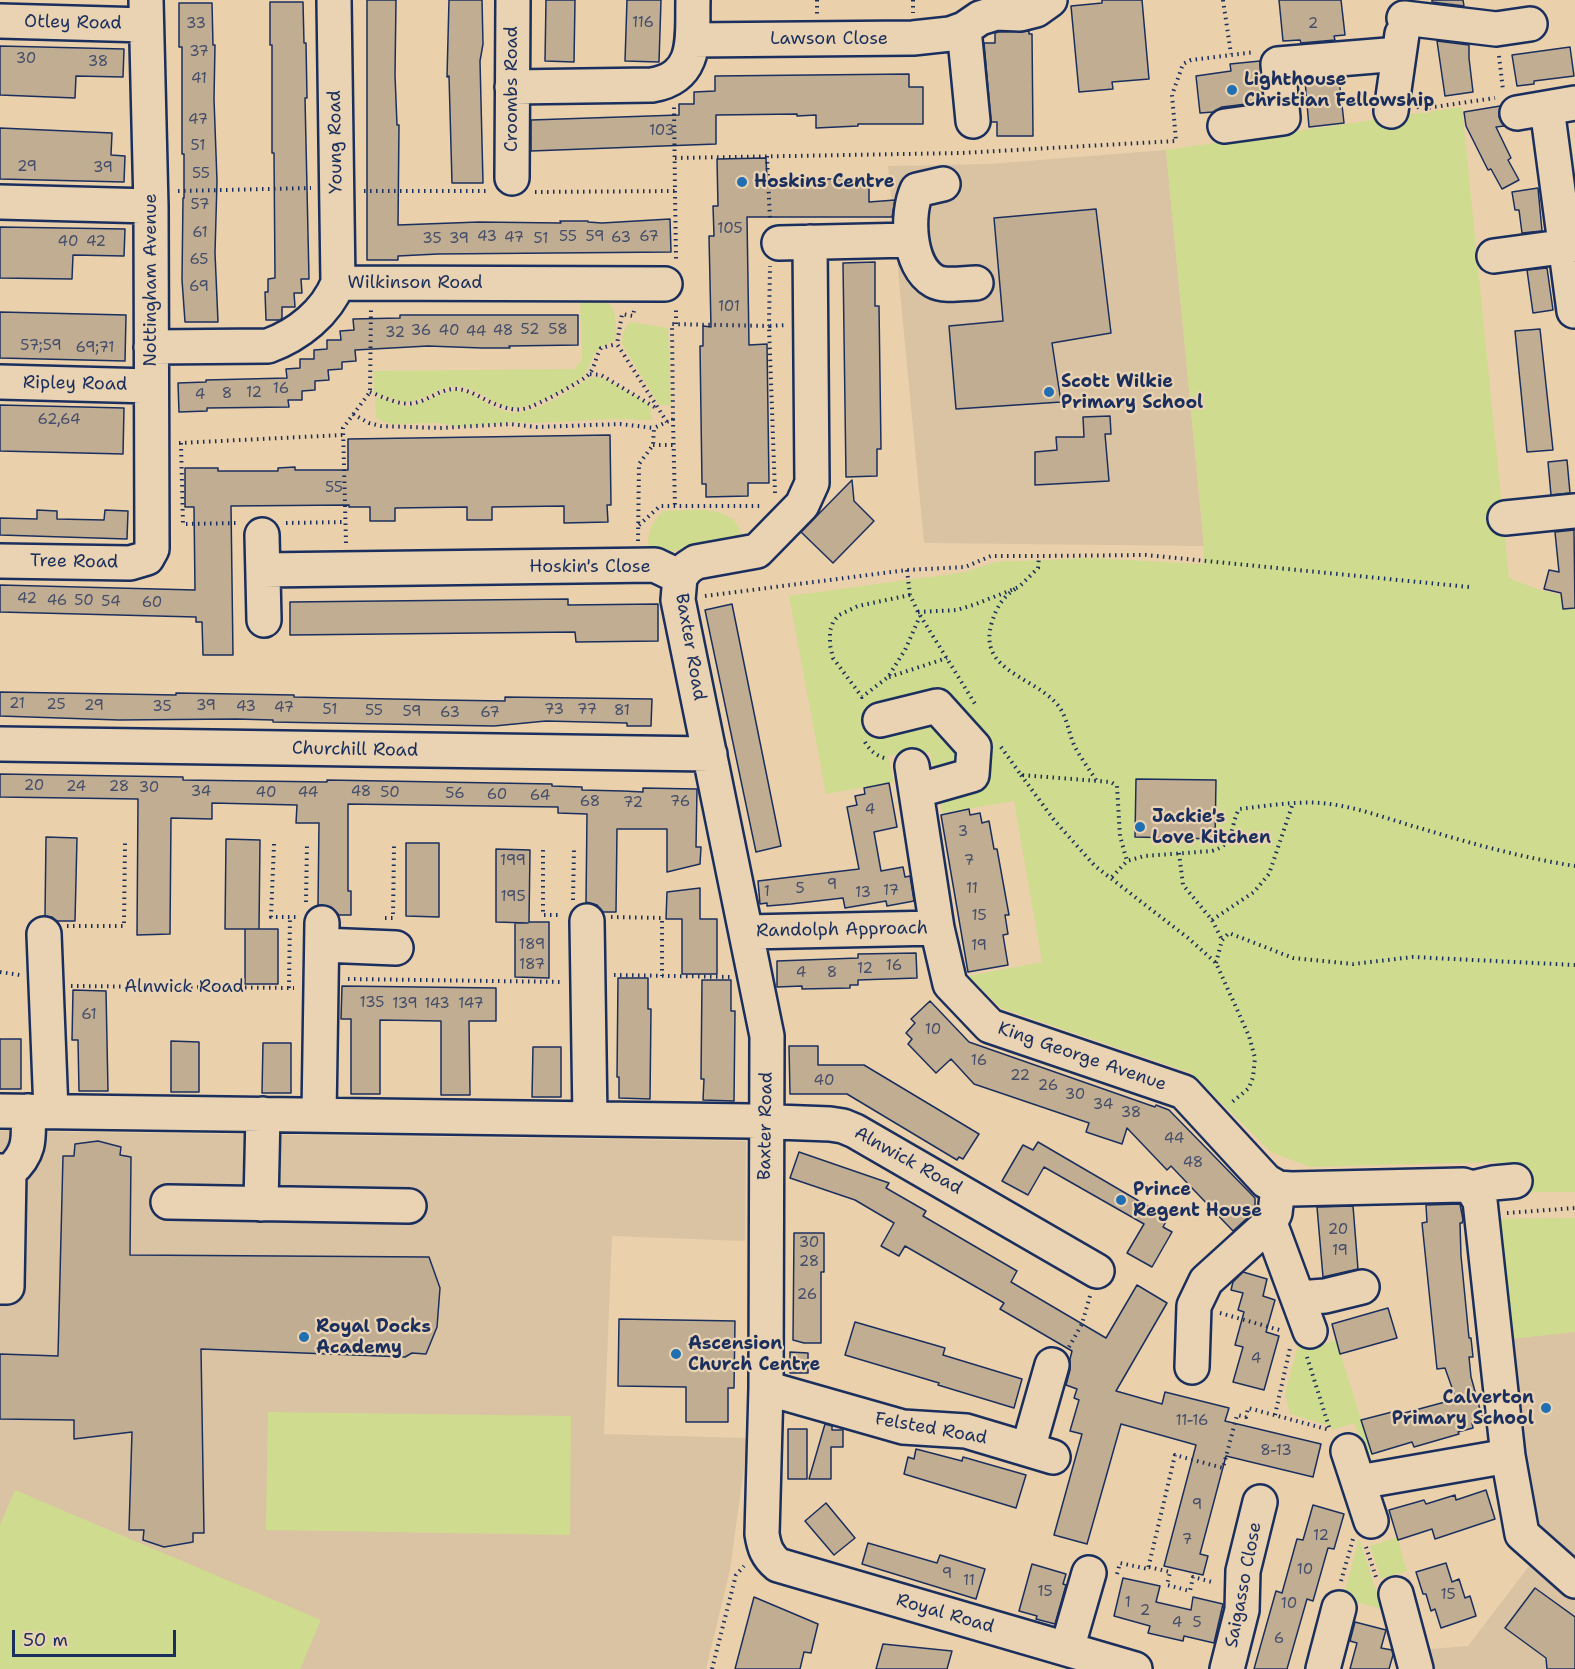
<!DOCTYPE html>
<style>
body{margin:0}
#map{position:relative;width:1575px;height:1669px;overflow:hidden;background:#ead1ac;font-family:"Shantell Sans",sans-serif}
canvas{display:block}
.scale{position:absolute;left:12px;top:1630px;width:164px;height:27px;box-sizing:border-box;border:3px solid #1b2f5e;border-top:0;padding-left:8px;font-size:18px;line-height:21px;white-space:nowrap;color:#1b2f5e;-webkit-text-stroke:4px #e9d3b2;paint-order:stroke}
</style>
<div id="map">
<canvas width="1575" height="1669"></canvas>
<div class="scale">50 m</div>
</div>
<script>
const c = document.querySelector('canvas').getContext('2d');
c.lineJoin = 'round';
function paint(path, color) { c.fillStyle = color; c.fill(path, 'evenodd'); }
function stroke(path, color, width, dash) { c.strokeStyle = color; c.lineWidth = width; c.lineCap = dash ? 'butt' : 'round'; c.setLineDash(dash || []); c.stroke(path); }
function drawText(font, color, halo, rows, align = 'center') {
  c.font = font + ' "Shantell Sans",sans-serif'; c.lineWidth = 4.5; c.setLineDash([]); c.textBaseline = 'middle'; c.strokeStyle = halo; c.fillStyle = color; for (const [text, x, y, turn = 0] of rows) {
    c.save(); c.translate(x, y); c.rotate((+turn || 0) * Math.PI / 180); c.textAlign = isNaN(turn) ? turn : align; if (halo) c.strokeText(text, 0, 0); c.fillText(text, 0, 0); c.restore();
  }
}
paint(new Path2D(`
 M1166 150 1204 546 924 543 888 166 989 164Z
 M0 1131 746 1141 745 1241 612 1236 604 1434 748 1438 730 1570 706 1669H0Z
 M1575 1218V1669H1425L1418 1650 1468 1646 1529 1566 1543 1528 1531 1512 1523 1478 1501 1219Z`), '#dac3a3');
paint(new Path2D(`
 M1462 107 1509 578 1537 589 1575 599V1192H1519L1516 1167 1495 1162 1310 1167 1271 1152 1191 1073 1001 1008 968 976 1042 962 1014 801 942 813 930 752 888 756 894 782 826 794 789 596 966 572 995 562 1090 558 1203 564 1204 546 1166 150Z
 M580 300C616 302 616 302 616 339 607 344 595 348 592 359 589 365 589 370 584 375 573 387 542 401 527 406 503 415 483 390 462 387 443 384 426 399 409 402H402L374 393 373 371 573 369 581 362 582 357Z
 M629 322 668 328 671 405H659L622 344 623 333Z
 M591 377 603 378 645 402 650 406 652 420 611 419 532 423 513 422 460 427 440 423 392 424 382 421 376 417 375 398C385 396 395 405 405 406 424 407 440 389 458 391 475 392 488 406 504 411 529 420 570 390 591 377Z
 M663 511C686 511 725 503 739 527 741 531 741 537 742 541L728 546 650 553C645 536 651 524 663 511Z
 M1575 1218V1332L1511 1339 1501 1219Z
 M1303 1340 1307 1350 1336 1340 1372 1454 1365 1455 1354 1423 1332 1430 1330 1426 1290 1414 1285 1394 1299 1342Z
 M268 1412 571 1416 570 1535 266 1530Z
 M15 1490 321 1620 300 1669H0V1525Z
 M1397 1537 1407 1571 1381 1579 1370 1546Z
 M1359 1538 1382 1609 1343 1599Z`), '#cfdb8e');
const building = new Path2D(`
 M367 0H396L395 75 397 125H399L398 225 479 222 561 223 560 221H588V222L602 223 670 219 671 252 438 254 398 256V260H367Z
 M449 0H482L483 44 480 61 483 183H452L449 76 447 77Z
 M546 0H575L574 62 545 61Z
 M627 0H661L659 62 625 61Z
 M1102 0H1142L1149 79 1112 82 1113 89 1079 92 1071 6 1102 3Z
 M1279 0H1341L1345 35 1334 36 1335 40 1301 43 1300 40 1283 41Z
 M1432 0H1463L1464 6 1432 2Z
 M270 2H303L304 43H306L307 98H305L309 279H301L302 293H294L295 307H282V318L280 320H266L265 292H268V279L275 278 274 153H272V45H270Z
 M179 3H212L213 45H215L214 99 217 181 215 253 218 322H185L182 280 183 198H184V154H182V47H179Z
 M1029 31V34H1032L1033 136H997V122H991L984 43H995V33L998 32Z
 M1437 41 1469 45V58L1473 92 1445 96Z
 M0 46 124 49 123 77 76 76 75 98 0 95Z
 M1570 47 1574 76 1534 81V84L1517 86 1512 55Z
 M1260 61 1263 102 1222 107 1213 112 1200 113 1196 76 1231 71 1230 64Z
 M909 74V87H923V124H858V126L816 128V115L797 116V114L716 115V144L531 151V120L679 115V104H694V92L715 91V76Z
 M1339 78 1344 123 1309 127 1305 81Z
 M1500 106 1499 117 1504 126 1496 127 1511 158 1508 160 1519 180 1502 189 1491 169 1488 170 1466 126 1464 112Z
 M0 128 112 133 111 155 125 156 124 182 0 179Z
 M766 158 767 179H869V202L895 200 892 217H747L749 345 767 344 769 483H748V496L706 497V484H702L700 346H703V326L711 327 709 236H714L713 206H718L717 159Z
 M1538 188 1542 231 1522 233 1519 210H1515L1512 192Z
 M1096 209 1111 333 1052 343 1061 402 956 409 949 326 1003 321 994 218Z
 M0 227 125 229 124 256 73 255 72 279 0 278Z
 M875 262V306H879L881 449H877V476L846 477 843 263Z
 M1547 268 1553 310 1533 313 1527 270Z
 M0 312 126 315 125 361 0 358Z
 M400 315H578V345L509 346 510 348H482L428 346 355 350 356 361 342 362V369L328 370 329 380 315 381V390L302 391V400H288L289 407 207 408V411L179 412 178 383 206 382V380L287 378 286 369 300 368V359H314V350L327 349V340H341L340 331 354 330 353 319 400 318Z
 M1540 329 1553 450 1527 452 1515 331Z
 M0 405 124 408 123 454 0 451Z
 M1110 416 1111 434H1105L1109 481 1035 485V452L1057 450 1056 437H1084L1083 417Z
 M610 435 611 505H607L608 522 564 523V506L492 507V520H467V507L395 508V521H370V507H349V505L231 506 233 655H203L202 622H196V617L0 612V585L195 590 194 507H185V468H218V471H278V468L295 467V470H348V439Z
 M1567 460 1570 493 1551 495 1548 462Z
 M852 480 854 501 874 521 833 563 801 532Z
 M37 510 57 511V519L104 520 105 510 128 511 127 539 0 535V518L37 519Z
 M1574 530 1575 608 1563 609 1561 593 1544 589 1549 570 1559 572 1555 532Z
 M568 599V605L658 604V641L576 642 575 632 290 635V602Z
 M732 604 781 846 756 852 705 610Z
 M0 692 176 695V693L294 695V697L441 700 505 701V697L652 699 651 726H627V723L546 721 494 726 273 722V720L236 719 119 720 0 716Z
 M0 774 183 777V780L327 782V780L552 784V786L582 787V790L623 791 643 792V788L697 789 696 847H701L700 864 667 872V829H617L616 912H603L597 905 586 902 587 814 558 813V807L348 804V891H351V915H339L331 907 318 905 319 823H296L297 805 212 803V819L171 818 170 934 137 935 138 799 0 797Z
 M1136 779 1216 780 1215 839 1135 837Z
 M889 783 897 827 874 832 881 871 903 867 905 877 910 876 914 901 887 906 886 901 845 908 843 898 791 904 767 906V903L760 904 758 881 859 869 847 807 857 805 855 796 865 794 864 788Z
 M969 809 970 815 980 813 982 823 989 821 994 849H997L1009 915H1005L1008 934 1003 935 1008 965 968 972 941 815Z
 M46 837 77 838 75 921H57L52 917 45 916Z
 M226 839 260 840 259 929H225Z
 M406 843H439V917L406 916Z
 M496 849 530 850 529 922H549V978L515 977V923H528L496 922Z
 M700 888V919H717V974H682V919H666L667 892Z
 M245 929H278V984H245Z
 M916 953 917 978 858 980V985H850V988L802 989V986L777 987V961L858 958V954Z
 M618 978H648V1009H651L650 1099 619 1098V1077H617Z
 M702 980H731V1011H735L734 1101 703 1100 704 1079H701Z
 M342 986 496 988V1021H469L470 1095H441V1021L380 1020V1094H351V1019H341Z
 M73 990 106 991 108 1091H79L78 1040H72Z
 M930 1001 969 1042 1155 1107 1156 1105 1169 1110 1255 1198V1211L1233 1231 1171 1166 1167 1170 1127 1128 1122 1144 1086 1132 1089 1123 974 1084 951 1059 936 1073 908 1044 912 1039 906 1033 915 1023 911 1019Z
 M0 1039H21V1089H0Z
 M171 1041 199 1042V1092H171Z
 M263 1043H291V1093H262Z
 M789 1046H818V1065H864L979 1134 963 1159 959 1157 957 1160 847 1094H790Z
 M533 1047H561V1097H532Z
 M98 1141 121 1147 120 1155 131 1157 130 1255 429 1257 440 1288 437 1327 426 1354 412 1353 405 1357 201 1349 204 1533H193V1542L164 1547 143 1540 144 1530H129L132 1432 74 1439V1420L0 1419V1354L58 1356 63 1156H74L75 1144Z
 M1038 1142 1168 1218 1163 1227 1172 1232 1152 1267 1127 1253 1144 1224 1044 1167 1028 1195 1002 1181 1023 1145 1033 1150Z
 M799 1152 889 1183 886 1188 926 1211 923 1216 1017 1271 1011 1282 1106 1338 1137 1285 1167 1303 1116 1391 1162 1404 1165 1392 1229 1408 1225 1421 1321 1444 1313 1477 1226 1456 1200 1554 1208 1556 1203 1575 1164 1566 1196 1445 1121 1424 1087 1544 1054 1535 1082 1434 1070 1431 1079 1400 1074 1398 1077 1389 1066 1385 1070 1370V1359L1072 1351 1000 1309 1004 1303 905 1246 899 1256 881 1246 894 1223 855 1200 790 1178Z
 M1460 1204 1463 1220 1462 1223H1460L1461 1256 1469 1338H1471L1473 1357H1469L1471 1377 1483 1420 1472 1423 1473 1428 1458 1432 1459 1434 1414 1447 1412 1442 1372 1454 1361 1420 1396 1411 1397 1415 1456 1399 1445 1368 1437 1369 1422 1223 1427 1222 1426 1205Z
 M1353 1206 1358 1269 1323 1277 1317 1207Z
 M794 1233H824V1272H821V1343H804L793 1340Z
 M1243 1272 1267 1279 1263 1296 1275 1300 1266 1332 1279 1336 1264 1390 1233 1382 1243 1347 1235 1345 1244 1312 1238 1310 1243 1293 1231 1290 1233 1282Z
 M1388 1308 1397 1338 1340 1354 1332 1324Z
 M619 1319 735 1321 734 1388H728V1422H686V1387L618 1386Z
 M855 1322 945 1348 943 1355 1022 1379 1014 1408 938 1385 939 1383 845 1355Z
 M790 1352 808 1353V1373H790Z
 M825 1424 832 1426V1430H843V1447H831V1479H809Z
 M788 1429H807V1479H788Z
 M916 1449 962 1461 963 1457 1026 1475 1016 1508 904 1474 908 1457 914 1459Z
 M1486 1490 1495 1519 1435 1539 1432 1529 1398 1540 1389 1510 1424 1500 1426 1504 1455 1495 1456 1500Z
 M826 1503 855 1538 834 1555 805 1521Z
 M1313 1505 1344 1514 1334 1549 1328 1548 1313 1601 1307 1599 1287 1669H1254L1276 1591 1282 1593 1297 1539 1303 1540Z
 M868 1543 937 1563 940 1555 985 1569 976 1599 862 1564Z
 M1446 1563 1452 1582 1459 1579 1465 1598 1470 1596 1476 1616 1441 1628 1435 1609 1431 1611 1426 1594H1423L1416 1572Z
 M1032 1564 1066 1574 1063 1584 1066 1585 1055 1624 1036 1619 1037 1616 1019 1611Z
 M1123 1578 1160 1586 1156 1602 1191 1610 1193 1597 1223 1604 1214 1643 1184 1636 1183 1641 1148 1633 1150 1626 1114 1616Z
 M1535 1588 1575 1617V1669H1547L1546 1658 1505 1628Z
 M754 1597 818 1624 811 1653 804 1652 800 1669H735Z
 M1355 1622 1386 1630 1381 1648 1392 1650 1393 1655 1389 1669H1350L1357 1643 1350 1641Z
 M883 1644 952 1651 947 1669H876Z`);
paint(building, '#c1ad91');
stroke(building, '#1b2f5e', 1.5);
const minor = new Path2D(`
 M1404 18 1496 29 1530 24
 M0 21 146 25
 M964 29 973 121
 M692 40 913 38 950 34 964 29 980 18 996 13 1020 14 1036 10 1050 0
 M512 87 652 85C699 77 692 37 693 0
 M1547 108 1574 311
 M1391 111 1402 34
 M1517 113 1575 103
 M1225 126 1283 118 1278 64 1399 54
 M512 178 513 0
 M943 184 917 190C906 214 908 266 934 281 944 287 964 283 976 283
 M0 202 151 206
 M779 243 911 240
 M1494 256 1575 245
 M338 283 665 284
 M151 347 268 346C298 335 326 313 338 283L334 0
 M0 382 151 386
 M1505 518 1575 511
 M262 535 264 620
 M0 561 130 563 147 558 152 549 151 206 146 0
 M263 570 655 565 680 577
 M680 577 678 600 767 1036 766 1388 762 1534C764 1547 767 1556 778 1565L1135 1669
 M680 577 687 568 696 562 757 551 802 505 812 483 810 242
 M880 720 937 706 974 747 972 775 916 791
 M0 744 710 754
 M912 766 937 928 950 984 990 1026 1184 1092 1266 1181 1278 1188 1291 1189 1463 1185 1472 1188 1480 1201 1508 1456 1522 1534 1575 1581
 M587 921 590 1119
 M747 932 937 928
 M44 934 51 1111
 M322 945 396 948
 M0 1111 750 1121 830 1124 843 1126 855 1131 1097 1271
 M319 1115 322 923
 M0 1171 9 1172C31 1153 29 1138 28 1111
 M1472 1188 1493 1183 1515 1181
 M168 1202 409 1206
 M261 1204 263 1114
 M1270 1223 1310 1331
 M0 1287H7L9 1172
 M1298 1298 1325 1296 1362 1287
 M1192 1367 1194 1306 1206 1281 1270 1223 1275 1213 1278 1188
 M766 1388 903 1427 966 1431 1053 1457
 M1028 1449 1052 1365
 M1348 1451 1371 1521
 M1359 1482 1508 1456
 M1396 1594 1416 1669
 M1067 1649 1089 1573
 M1227 1669 1242 1610 1243 1571 1260 1502
 M1323 1669 1339 1608`);
stroke(minor, '#1b2f5e', 38);
stroke(new Path2D(`
 M817 0V14
 M913 0V13
 M1223 0 1231 54
 M1499 56 1503 90
 M1418 107 1420 109 1495 98
 M767 156 770 220
 M675 158 961 153 1176 141 1172 95 1183 64 1191 60 1255 52
 M178 191 311 188
 M364 191H489
 M675 191 676 260
 M535 192 675 191 674 104
 M634 311 633 316 622 314 617 344 667 422
 M676 324V306
 M590 374 601 375 656 408
 M370 392C383 397 400 406 414 403 427 401 439 390 453 389 470 388 484 401 500 406 509 409 517 411 527 408 535 406 586 380 590 373 595 366 596 356 601 348L617 344
 M353 414 369 423 381 426 440 428 510 424 537 427 620 424 654 428
 M673 419 675 507
 M179 443 343 435
 M181 443 183 524 240 523
 M653 445H675
 M775 493 769 326 786 325
 M286 523 345 522
 M639 525 660 506H761
 M638 541 639 464 653 445 654 428 673 419 672 324 769 326 770 266
 M346 543 343 428 370 392 371 308
 M907 570 910 595 918 612 977 707
 M1015 589C1003 597 996 608 992 622 977 670 1030 675 1056 703 1067 715 1068 731 1074 745 1080 757 1089 769 1096 780
 M910 595 858 606 839 615 833 622 830 631V645L833 658 862 697 888 677 905 650 920 616
 M705 596 907 570 965 567 991 556H1039L1146 555 1469 587
 M918 612 957 610 976 604 1019 587 1038 568 1039 556
 M889 677 947 658
 M865 742C870 751 877 756 887 759
 M1001 747 1021 775 1111 782 1117 786 1120 836 1127 861
 M1021 775 1054 820 1095 866 1188 938 1216 963 1249 1036 1255 1058 1253 1077 1249 1088 1231 1103
 M274 844 271 917H297
 M543 850V915H562
 M1179 853 1183 885 1212 920 1222 940
 M1112 877 1127 861 1144 856 1212 851C1236 844 1229 828 1239 809 1266 806 1294 801 1321 803 1356 806 1390 820 1423 829 1473 844 1524 858 1575 866
 M573 900 574 849
 M306 902 307 843
 M611 917 662 918V976
 M385 918H393L394 846
 M1212 920 1254 892 1269 874 1293 803
 M67 926H124L125 843
 M1216 963 1222 940 1229 933 1293 958 1353 964 1413 957 1575 965
 M0 972 20 975
 M614 975 730 977
 M348 979 563 982
 M71 986 294 988
 M289 988 290 917
 M1507 1213 1575 1208
 M1220 1313 1283 1331
 M1069 1347 1082 1324 1090 1296
 M1307 1357 1330 1430
 M1275 1415 1290 1348
 M1366 1547 1376 1577
 M1149 1567 1170 1572 1167 1585 1190 1591 1193 1577 1212 1582
 M1117 1574 1120 1563 1148 1569 1175 1455 1223 1468 1237 1415 1246 1417 1248 1408 1330 1430
 M1341 1581 1353 1539
 M712 1669 736 1575 744 1566`), '#1b2f5e', 4, [1.5, 4.5]);
stroke(minor, '#e9d3b2', 33);
for (const [x, y, r, color] of [
 [1232,90,6,"#1f6fb2"],
 [742,182,6,"#1f6fb2"],
 [1049,392,6,"#1f6fb2"],
 [1140,827,6,"#1f6fb2"],
 [1121,1200,6,"#1f6fb2"],
 [304,1337,6,"#1f6fb2"],
 [676,1354,6,"#1f6fb2"],
 [1546,1408,6,"#1f6fb2"]
]) { const dot = new Path2D(); dot.arc(x, y, r, 0, 2 * Math.PI); c.fillStyle = color; c.fill(dot); stroke(dot, '#e9d3b2', 2); }
drawText('15px', '#444e6b', null, [
 ["116",643,23],
 ["33",196,24],
 ["2",1313,24],
 ["37",199,52],
 ["30",26,59],
 ["38",98,62],
 ["41",199,79],
 ["47",198,120],
 ["103",662,131],
 ["51",198,146],
 ["29",27,167],
 ["39",103,168],
 ["55",201,174],
 ["57",200,205],
 ["105",730,229],
 ["61",200,233],
 ["43",487,237],
 ["55",568,237],
 ["59",595,237],
 ["67",649,237],
 ["47",514,238],
 ["63",621,238],
 ["35",432,239],
 ["39",459,239],
 ["51",541,239],
 ["40",68,242],
 ["42",96,242],
 ["65",199,260],
 ["69",199,287],
 ["101",729,307],
 ["52",530,330],
 ["58",558,330],
 ["36",421,331],
 ["40",449,331],
 ["48",503,331],
 ["44",476,332],
 ["32",395,333],
 ["57;59",41,346],
 ["69;71",95,348],
 ["16",281,389],
 ["12",254,393],
 ["8",227,394],
 ["4",200,395],
 ["62,64",59,420],
 ["55",334,488],
 ["42",27,599],
 ["46",57,601],
 ["50",84,601],
 ["54",111,602],
 ["60",152,603],
 ["21",17,704],
 ["25",56,705],
 ["29",94,706],
 ["39",206,706],
 ["35",162,707],
 ["43",246,707],
 ["47",284,708],
 ["51",330,710],
 ["73",554,710],
 ["77",587,710],
 ["55",374,711],
 ["81",622,711],
 ["59",412,712],
 ["63",450,713],
 ["67",490,713],
 ["20",34,786],
 ["24",76,787],
 ["28",119,787],
 ["30",149,788],
 ["34",201,792],
 ["48",361,792],
 ["40",266,793],
 ["44",308,793],
 ["50",390,793],
 ["56",455,794],
 ["60",497,795],
 ["64",540,796],
 ["68",590,802],
 ["76",680,802],
 ["72",633,803],
 ["4",870,810],
 ["3",963,832],
 ["199",513,861],
 ["7",969,861],
 ["9",832,885],
 ["5",800,889],
 ["11",972,889],
 ["17",891,891],
 ["1",767,892],
 ["13",863,893],
 ["195",513,897],
 ["15",979,916],
 ["189",532,945],
 ["19",979,946],
 ["187",532,965],
 ["16",894,966],
 ["12",865,969],
 ["4",801,973],
 ["8",832,973],
 ["135",372,1003],
 ["139",405,1004],
 ["143",437,1004],
 ["147",471,1004],
 ["61",89,1015],
 ["10",933,1030],
 ["16",979,1061],
 ["22",1020,1076],
 ["40",824,1081],
 ["26",1048,1086],
 ["30",1075,1095],
 ["34",1103,1105],
 ["38",1131,1113],
 ["44",1174,1139],
 ["48",1193,1163],
 ["20",1338,1230],
 ["30",809,1243],
 ["19",1340,1251],
 ["28",809,1262],
 ["26",807,1295],
 ["4",1256,1359],
 ["11-16",1192,1421],
 ["8-13",1276,1451],
 ["9",1197,1505],
 ["12",1321,1536],
 ["7",1187,1540],
 ["10",1305,1570],
 ["9",947,1574],
 ["11",969,1581],
 ["15",1045,1592],
 ["15",1448,1595],
 ["1",1128,1603],
 ["10",1289,1604],
 ["2",1145,1611],
 ["4",1177,1623],
 ["5",1197,1623],
 ["6",1279,1639]
]);
drawText('18px', '#1b2f5e', '#e9d3b2', [
 ["Otley Road",73,23,1],
 ["Lawson Close",829,39],
 ["Croombs Road",512,89,-90],
 ["Young Road",336,142,-91],
 ["Nottingham Avenue",151,280,-90],
 ["Wilkinson Road",415,283],
 ["Ripley Road",75,384,1],
 ["Tree Road",74,562,1],
 ["Hoskin's Close",590,567],
 ["Baxter Road",690,647,80],
 ["Churchill Road",355,750,1],
 ["Randolph Approach",842,930,-1],
 ["Alnwick Road",184,987],
 ["King George Avenue",1082,1057,19],
 ["Baxter Road",766,1126,-89],
 ["Alnwick Road",908,1161,29],
 ["Felsted Road",931,1429,10],
 ["Saigasso Close",1244,1585,-79],
 ["Royal Road",945,1614,16]
]);
drawText('bold 18px', '#1b2f5e', '#e9d3b2', [
 ["Lighthouse",1244,80],
 ["Christian Fellowship",1244,101],
 ["Hoskins Centre",754,182],
 ["Scott Wilkie",1061,382],
 ["Primary School",1061,403],
 ["Jackie's",1152,817],
 ["Love Kitchen",1152,838],
 ["Prince",1133,1190],
 ["Regent House",1133,1211],
 ["Royal Docks",316,1327],
 ["Academy",316,1348],
 ["Ascension",688,1344],
 ["Church Centre",688,1365],
 ["Calverton",1534,1398,"right"],
 ["Primary School",1534,1419,"right"]
], 'left');
</script>
